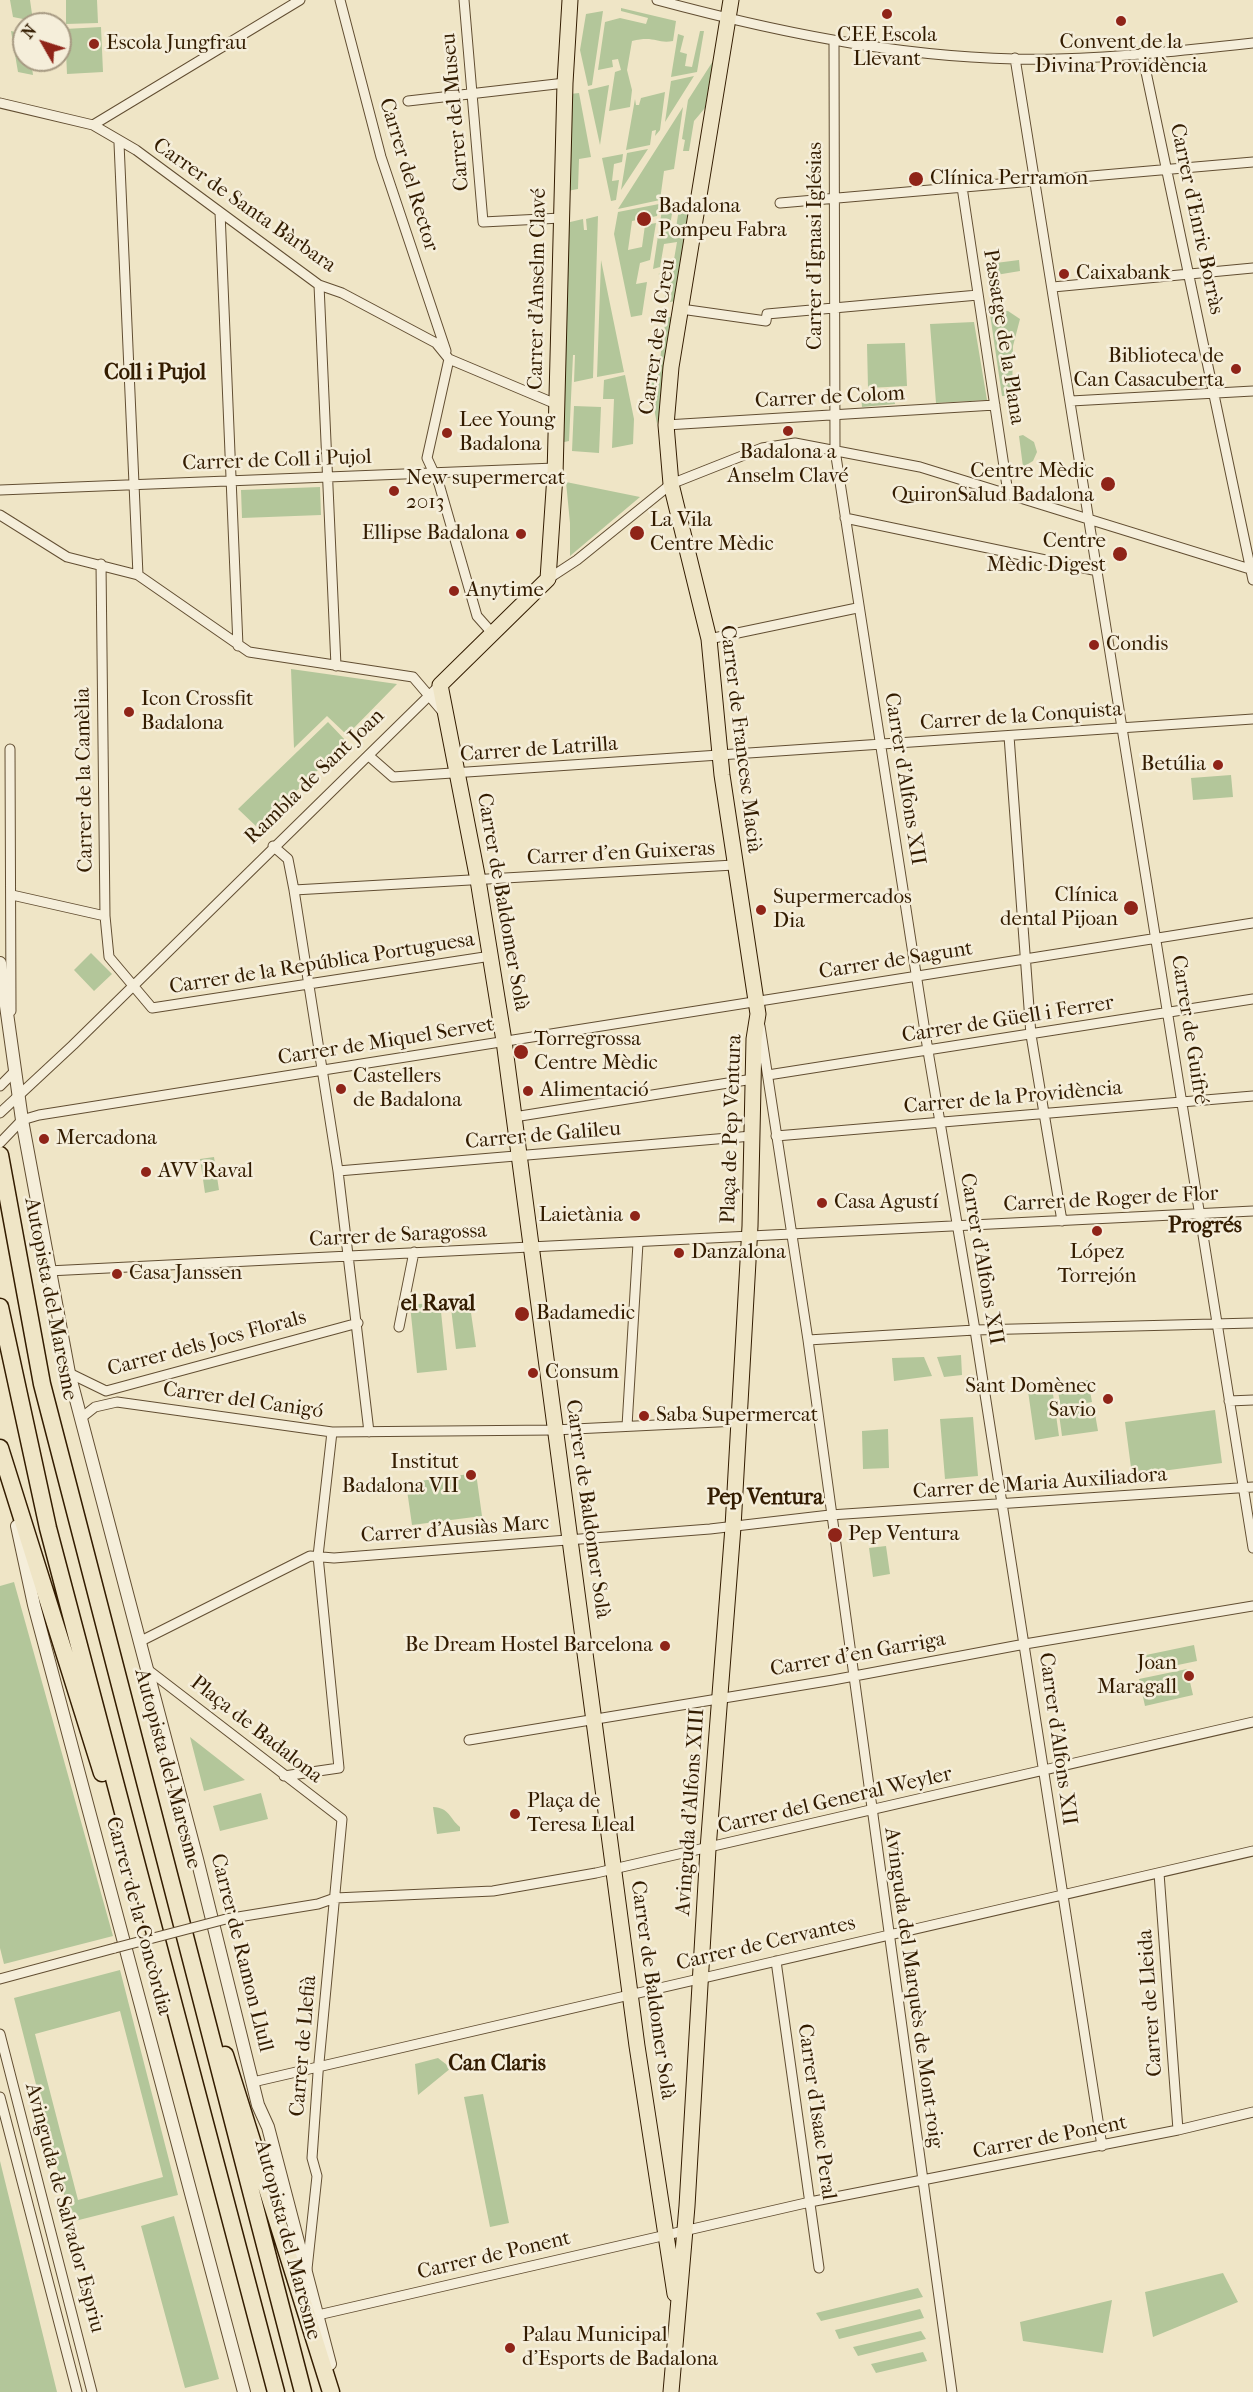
<!DOCTYPE html>
<meta charset="utf-8">
<style>
body{margin:0}
#map{position:relative;width:1253px;height:2392px;overflow:hidden;background:#efe5c6;font-family:"IM FELL French Canon",serif}
canvas{display:block}
.north{position:absolute;left:12px;top:12px;width:60px;height:60px;box-sizing:border-box;background:#f5eeda;border:2px solid #a79a83;border-radius:50%;rotate:309deg;font-size:16px;font-weight:700;line-height:24px;text-align:center;color:#331c00}
.north::after{content:'';display:block;margin:auto;width:21px;height:27px;background:#8f2418;clip-path:polygon(50% 0,100% 100%,50% 72%,0 100%)}
</style>
<div id="map">
<canvas width="1253" height="2392"></canvas>
<div class="north">N</div>
</div>
<script>
const c = document.querySelector('canvas').getContext('2d');
c.lineJoin = 'round';
function paint(path, color) { c.fillStyle = color; c.fill(path, 'evenodd'); }
function stroke(path, color, width, dash) { c.strokeStyle = color; c.lineWidth = width; c.lineCap = dash ? 'butt' : 'round'; c.setLineDash(dash || []); c.stroke(path); }
function drawText(font, color, halo, rows, align = 'center') {
  c.font = font + ' "IM FELL French Canon",serif'; c.lineWidth = 5; c.setLineDash([]); c.textBaseline = 'middle'; c.strokeStyle = halo; c.fillStyle = color; for (const [text, x, y, turn = 0] of rows) {
    c.save(); c.translate(x, y); c.rotate((+turn || 0) * Math.PI / 180); c.textAlign = isNaN(turn) ? turn : align; if (halo) c.strokeText(text, 0, 0); c.fillText(text, 0, 0); c.restore();
  }
}
paint(new Path2D(`
 M10 0H30L33 21 13 17Z
 M66 0H97L98 23 66 24Z
 M621 8 676 21 673 41C656 44 655 35 632 41L627 70 632 90 630 107 609 111 615 72 621 70 618 59 612 60 613 67 598 70 605 22 620 18 646 24 648 18 621 11Z
 M603 11 592 85 588 86 580 50 586 14Z
 M101 27 103 72 67 74 65 29Z
 M11 31 24 34V60H31L33 75 18 72Z
 M700 31H704L697 72 671 77 678 34 684 36 680 52 687 54 685 66 692 67Z
 M713 61 705 108 694 121 689 151H683L685 140 682 139 688 100Z
 M694 76 665 122 671 81Z
 M609 85 600 145 588 90Z
 M665 92 660 130 655 136 656 130 652 131 650 145 626 150 635 99 636 105H639L641 98Z
 M579 93 591 157 579 159 578 189 567 191 570 94Z
 M683 107 674 169 664 171 660 200 618 209Z
 M648 149 621 190 627 153Z
 M623 154 622 162 614 164 612 181 619 180 616 200 611 201 602 158Z
 M692 200 676 301 664 303 668 280 662 279V275L658 274 672 271 677 242 664 244 660 267 653 269 663 203 674 201 670 226 676 228 680 202Z
 M659 204 657 216 632 221 628 250 642 247 645 225 656 223 650 260 640 263 636 284 647 282 642 315 631 317 614 234 618 212Z
 M598 216 593 378 574 382 575 355H573L569 441 560 443 566 223 583 219 584 230H587L586 219Z
 M601 260 624 372 597 377Z
 M1019 260 1020 271 990 276 988 264Z
 M1008 311 1020 319 1013 346 1012 396H1002L990 314Z
 M674 316 659 418 657 424 649 382 657 379 666 318Z
 M974 322 987 400 936 403 930 324Z
 M905 343 907 386 868 388 867 344Z
 M625 375 634 419 633 444 612 448 614 399H603L604 380Z
 M894 389 895 404 862 407 861 392Z
 M574 406 601 407 599 453 572 451Z
 M1023 435 1034 442 1037 452 1033 461 1023 467 1019 436Z
 M566 482 640 497 570 556V523Z
 M320 487 321 515 242 518 241 490Z
 M291 669 397 684 347 735 327 716 294 748Z
 M328 722 347 742 258 828 238 809Z
 M1231 775 1233 797 1193 800 1191 778Z
 M91 953 112 974 94 991 74 970Z
 M214 1157 219 1190 205 1193 200 1159Z
 M440 1302 447 1370 417 1373 410 1305Z
 M470 1306 476 1347 456 1349 451 1308Z
 M961 1355 962 1375 944 1377 937 1357Z
 M924 1357 932 1376 894 1381 892 1358Z
 M1088 1380 1092 1402 1061 1408 1057 1386Z
 M1052 1387 1059 1436 1035 1440 1028 1391Z
 M1094 1408 1098 1431 1062 1436 1059 1414Z
 M1215 1410 1222 1463 1132 1475 1125 1422Z
 M973 1417 978 1476 945 1479 940 1419Z
 M888 1429 889 1468 863 1469 862 1431Z
 M476 1473 482 1516 412 1525 406 1483Z
 M886 1546 890 1574 873 1577 869 1548Z
 M14 1582 113 1936 4 1964 0 1948V1586Z
 M1194 1645 1197 1661 1149 1671 1146 1655Z
 M1187 1669 1193 1695 1145 1706 1139 1679Z
 M190 1737 245 1780 204 1791Z
 M261 1793 268 1819 220 1831 213 1806Z
 M433 1807C450 1808 449 1818 460 1827V1831L437 1834Z
 M120 1970 178 2195 71 2222 14 1998ZM120 2011 163 2177 78 2200 35 2034Z
 M438 2058 451 2068 418 2095 415 2064Z
 M483 2094 509 2223 490 2227 464 2097Z
 M0 2161 57 2392H0Z
 M174 2216 219 2379 185 2388 141 2226Z
 M1223 2273 1238 2302 1153 2337 1145 2292Z
 M918 2288 923 2297 821 2321 816 2313Z
 M1112 2300 1103 2353 1023 2341 1020 2322Z
 M920 2309 924 2318 839 2339 835 2330Z
 M921 2331 926 2339 858 2356 853 2347Z
 M923 2352 927 2361 876 2373 871 2364Z`), '#b3c69a');
const minor = new Path2D(`
 M340 0 381 157 446 351
 M464 0 483 222 561 218
 M657 0C787 35 922 62 1057 59 1123 57 1188 50 1253 43
 M834 42 835 450 928 1051 975 1330 1102 2146
 M1142 53 1253 580
 M1015 58 1253 1548
 M408 101 565 83
 M0 103 93 125 136 150 319 285 342 293 436 343 449 359 556 404
 M93 125 300 0
 M119 143 138 575
 M962 187 1008 493
 M780 203 1253 162
 M220 212 238 646
 M319 285 336 666
 M1053 287 1253 268
 M681 309 766 321 767 314 978 295
 M449 359 427 458 439 484 477 616 493 634
 M1071 401 1253 391
 M666 425 995 405
 M0 490 555 468
 M0 515 67 557 138 575 249 652 413 677 442 711
 M845 518 1098 571
 M101 564 105 916 109 957 152 1008 491 956
 M548 579 577 560 671 484 762 448 795 443 920 467 1253 570
 M709 639 857 608
 M1009 736 1031 1035 1062 1221
 M10 749 11 1011
 M369 756 393 777 1253 719
 M273 846 288 859 294 890 338 1171 369 1432
 M294 890 734 865
 M12 895 105 916
 M760 1026 808 1340 952 2392
 M768 1075 1253 999
 M0 1086 16 1070
 M0 1113 73 1045 440 685
 M514 1117 753 1079
 M776 1136 1253 1096
 M0 1143 22 1120 39 1115 1253 923
 M338 1171 752 1136
 M48 1271 1253 1211
 M399 1327 414 1252
 M808 1340 975 1330 1253 1323
 M69 1373 106 1391 358 1323
 M1229 1401 1253 1400
 M81 1418 95 1407 117 1402 332 1432 554 1430 738 1421
 M627 1426 638 1243
 M139 1642 310 1556 334 1558 710 1529 830 1515 1253 1487
 M147 1669 342 1819 318 2073 312 2158 317 2176 307 2269
 M469 1740 833 1680 1025 1644 1253 1606
 M284 1776 339 1768 318 1556 332 1432
 M1159 1873 1178 2130
 M226 1919 318 1904 335 1898 493 1891 596 1873 1253 1722
 M776 1961 819 2268
 M0 1979 115 1948
 M0 2034 92 2392
 M253 2082 1253 1851
 M0 2097 77 2392
 M318 2315 810 2202 1178 2130 1253 2112`);
const tertiary = new Path2D(`
 M0 963 22 1120 69 1373 197 1859 258 2105 268 2127 330 2364
 M17 1526 34 1605 244 2392`);
const primary = new Path2D(`
 M570 0 565 83 555 475 548 579 440 685 478 880 504 1041 637 2046 675 2294
 M671 2392 687 2206 708 1849 733 1527 750 1226 754 1039 758 1014 722 775 709 639 671 484 666 425 671 367 731 0`);
const motorway = new Path2D(`
 M0 1155 42 1384 303 2392
 M0 1307 48 1528 276 2392
 M0 1448 102 1773
 M225 2055 331 2392`);
stroke(minor, '#624e32', 11);
stroke(tertiary, '#624e32', 14);
stroke(primary, '#331c00', 17);
stroke(motorway, '#331c00', 19);
stroke(minor, '#f5eeda', 9);
stroke(tertiary, '#f5eeda', 12);
stroke(primary, '#efe5c6', 15);
stroke(motorway, '#efe5c6', 16);
const minorBridge = new Path2D(`
 M115 1948 226 1919`);
stroke(minorBridge, '#624e32', 11, []);
stroke(minorBridge, '#f5eeda', 9);
for (const [x, y, r, color] of [
 [887,14,6,"#8f2418"],
 [1121,21,6,"#8f2418"],
 [94,44,6,"#8f2418"],
 [916,179,8,"#8f2418"],
 [644,219,8,"#8f2418"],
 [1064,274,6,"#8f2418"],
 [1236,369,6,"#8f2418"],
 [788,431,6,"#8f2418"],
 [447,433,6,"#8f2418"],
 [1108,484,8,"#8f2418"],
 [394,491,6,"#8f2418"],
 [637,533,8,"#8f2418"],
 [521,534,6,"#8f2418"],
 [1120,554,8,"#8f2418"],
 [454,591,6,"#8f2418"],
 [1094,645,6,"#8f2418"],
 [129,712,6,"#8f2418"],
 [1218,765,6,"#8f2418"],
 [1131,908,8,"#8f2418"],
 [761,910,6,"#8f2418"],
 [521,1052,8,"#8f2418"],
 [341,1089,6,"#8f2418"],
 [528,1091,6,"#8f2418"],
 [44,1139,6,"#8f2418"],
 [146,1172,6,"#8f2418"],
 [822,1203,6,"#8f2418"],
 [635,1216,6,"#8f2418"],
 [1097,1231,6,"#8f2418"],
 [679,1253,6,"#8f2418"],
 [117,1274,6,"#8f2418"],
 [522,1314,8,"#8f2418"],
 [533,1373,6,"#8f2418"],
 [1108,1399,6,"#8f2418"],
 [644,1416,6,"#8f2418"],
 [471,1475,6,"#8f2418"],
 [835,1535,8,"#8f2418"],
 [665,1646,6,"#8f2418"],
 [1189,1676,6,"#8f2418"],
 [515,1814,6,"#8f2418"],
 [510,2348,6,"#8f2418"]
]) { const dot = new Path2D(); dot.arc(x, y, r, 0, 2 * Math.PI); c.fillStyle = color; c.fill(dot); stroke(dot, '#f5eeda', 2); }
drawText('21px', '#331c00', '#f5eeda', [
 ["CEE Escola",887,36,"center"],
 ["Llevant",887,60,"center"],
 ["Convent de la",1121,43,"center"],
 ["Divina Providència",1121,67,"center"],
 ["Escola Jungfrau",106,44],
 ["Clínica Perramon",930,179],
 ["Badalona",658,207],
 ["Pompeu Fabra",658,231],
 ["Caixabank",1076,274],
 ["Biblioteca de",1224,357,"right"],
 ["Can Casacuberta",1224,381,"right"],
 ["Lee Young",459,421],
 ["Badalona",459,445],
 ["Badalona a",788,453,"center"],
 ["Anselm Clavé",788,477,"center"],
 ["Centre Mèdic",1094,472,"right"],
 ["QuironSalud Badalona",1094,496,"right"],
 ["New supermercat",406,479],
 ["2013",406,503],
 ["La Vila",650,521],
 ["Centre Mèdic",650,545],
 ["Ellipse Badalona",509,534,"right"],
 ["Centre",1106,542,"right"],
 ["Mèdic Digest",1106,566,"right"],
 ["Anytime",466,591],
 ["Condis",1106,645],
 ["Icon Crossfit",141,700],
 ["Badalona",141,724],
 ["Betúlia",1206,765,"right"],
 ["Clínica",1118,896,"right"],
 ["dental Pijoan",1118,920,"right"],
 ["Supermercados",773,898],
 ["Dia",773,922],
 ["Torregrossa",534,1040],
 ["Centre Mèdic",534,1064],
 ["Castellers",353,1077],
 ["de Badalona",353,1101],
 ["Alimentació",540,1091],
 ["Mercadona",56,1139],
 ["AVV Raval",158,1172],
 ["Casa Agustí",834,1203],
 ["Laietània",623,1216,"right"],
 ["Danzalona",691,1253],
 ["López",1097,1253,"center"],
 ["Torrejón",1097,1277,"center"],
 ["Casa Janssen",129,1274],
 ["Badamedic",536,1314],
 ["Consum",545,1373],
 ["Sant Domènec",1096,1387,"right"],
 ["Savio",1096,1411,"right"],
 ["Saba Supermercat",656,1416],
 ["Institut",459,1463,"right"],
 ["Badalona VII",459,1487,"right"],
 ["Pep Ventura",848,1535],
 ["Be Dream Hostel Barcelona",653,1646,"right"],
 ["Joan",1177,1664,"right"],
 ["Maragall",1177,1688,"right"],
 ["Plaça de",527,1802],
 ["Teresa Lleal",527,1826],
 ["Palau Municipal",522,2336],
 ["d'Esports de Badalona",522,2360]
], 'left');
drawText('21px', '#331c00', '#f5eeda', [
 ["Carrer del Museu",456,112,-95],
 ["Carrer del Rector",408,175,73],
 ["Carrer de Santa Bàrbara",244,206,35],
 ["Carrer d'Enric Borràs",1196,219,78],
 ["Carrer d'Ignasi Iglésias",816,246,-90],
 ["Carrer d'Anselm Clavé",538,289,-89],
 ["Carrer de la Creu",658,337,-82],
 ["Passatge de la Plana",1003,337,81],
 ["Carrer de Colom",830,398,-3],
 ["Carrer de Coll i Pujol",277,461,-2],
 ["Carrer de la Conquista",1021,717,-4],
 ["Carrer de Francesc Macià",740,739,83],
 ["Carrer de Latrilla",539,750,-4],
 ["Rambla de Sant Joan",315,777,-44],
 ["Carrer d'Alfons XII",904,779,81],
 ["Carrer de la Camèlia",85,780,-91],
 ["Carrer d'en Guixeras",621,854,-3],
 ["Carrer de Baldomer Solà",502,902,80],
 ["Carrer de Sagunt",896,961,-9],
 ["Carrer de la República Portuguesa",322,964,-9],
 ["Carrer de Güell i Ferrer",1008,1020,-9],
 ["Carrer de Guifré",1189,1030,81],
 ["Carrer de Miquel Servet",386,1042,-9],
 ["Carrer de la Providència",1013,1098,-5],
 ["Plaça de Pep Ventura",732,1129,-88],
 ["Carrer de Galileu",543,1136,-5],
 ["Carrer de Roger de Flor",1111,1200,-3],
 ["Carrer de Saragossa",398,1236,-3],
 ["Carrer d'Alfons XII",981,1259,80],
 ["Autopista del Maresme",50,1299,79],
 ["Carrer dels Jocs Florals",207,1344,-15],
 ["Carrer del Canigó",243,1401,8],
 ["Carrer de Maria Auxiliadora",1040,1484,-4],
 ["Carrer de Baldomer Solà",587,1509,82],
 ["Carrer d'Ausiàs Marc",455,1530,-4],
 ["Carrer d'en Garriga",858,1655,-10],
 ["Plaça de Badalona",256,1730,38],
 ["Carrer d'Alfons XII",1057,1739,82],
 ["Autopista del Maresme",167,1769,75],
 ["Carrer del General Weyler",835,1801,-13],
 ["Avinguda d'Alfons XIII",691,1812,-86],
 ["Carrer de la Concòrdia",138,1916,75],
 ["Carrer de Cervantes",766,1944,-13],
 ["Carrer de Ramon Llull",241,1953,76],
 ["Avinguda del Marquès de Mont-roig",913,1988,82],
 ["Carrer de Baldomer Solà",652,1990,82],
 ["Carrer de Lleida",1151,2003,-94],
 ["Carrer de Llefià",304,2046,-85],
 ["Carrer d'Isaac Peral",816,2112,82],
 ["Carrer de Ponent",1050,2138,-11],
 ["Avinguda de Salvador Espriu",64,2208,75],
 ["Autopista del Maresme",287,2240,75],
 ["Carrer de Ponent",494,2256,-13]
]);
drawText('bold 22px', '#331c00', '#f5eeda', [
 ["Coll i Pujol",155,374],
 ["Progrés",1205,1227],
 ["el Raval",438,1305],
 ["Pep Ventura",765,1499],
 ["Can Claris",497,2065]
]);
</script>
